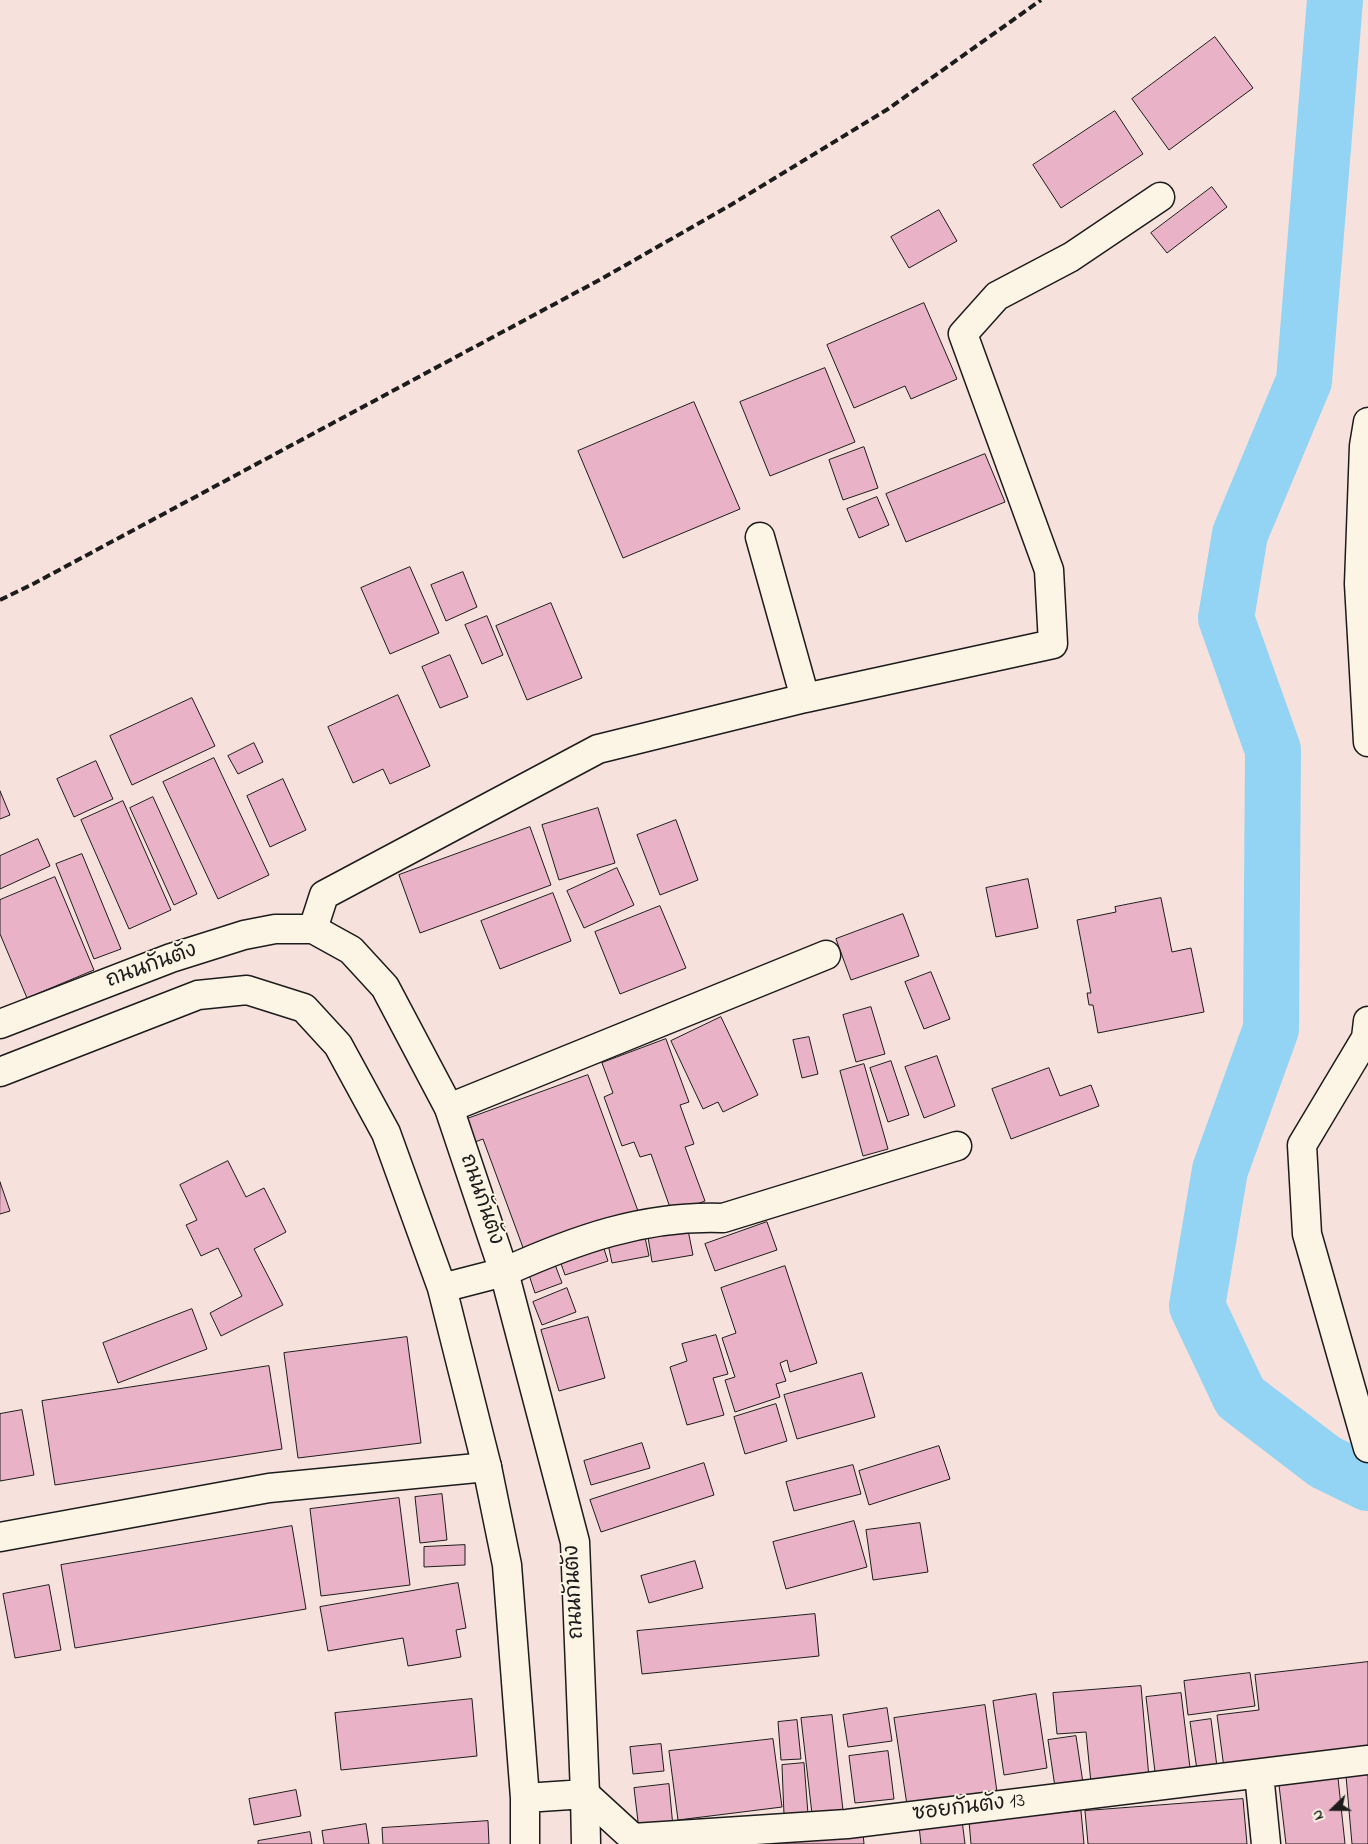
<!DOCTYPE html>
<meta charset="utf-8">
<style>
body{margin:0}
#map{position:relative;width:1368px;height:1844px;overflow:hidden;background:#f7e1dc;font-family:"Indie Flower",sans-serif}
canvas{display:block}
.north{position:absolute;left:1308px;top:1784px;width:50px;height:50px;-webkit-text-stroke:4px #fcf5e5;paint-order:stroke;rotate:248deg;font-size:14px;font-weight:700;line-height:20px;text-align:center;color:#1c1c1c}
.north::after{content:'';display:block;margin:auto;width:18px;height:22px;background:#1c1c1c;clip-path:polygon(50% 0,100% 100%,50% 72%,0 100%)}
</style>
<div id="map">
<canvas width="1368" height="1844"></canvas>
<div class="north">N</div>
</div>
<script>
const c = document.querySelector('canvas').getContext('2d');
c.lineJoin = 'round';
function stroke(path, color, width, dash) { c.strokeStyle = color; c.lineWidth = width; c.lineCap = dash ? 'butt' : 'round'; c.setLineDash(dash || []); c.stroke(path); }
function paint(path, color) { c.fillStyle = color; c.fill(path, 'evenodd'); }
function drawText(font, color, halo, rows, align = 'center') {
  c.font = font + ' "Indie Flower","Playpen Sans Thai",sans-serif'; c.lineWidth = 4; c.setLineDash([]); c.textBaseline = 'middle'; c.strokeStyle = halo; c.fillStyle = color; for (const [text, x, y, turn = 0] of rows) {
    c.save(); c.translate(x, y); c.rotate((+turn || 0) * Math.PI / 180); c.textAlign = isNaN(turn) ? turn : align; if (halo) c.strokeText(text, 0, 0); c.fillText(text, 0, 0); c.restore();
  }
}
stroke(new Path2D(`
 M1335 0 1304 381 1240 534 1226 618 1273 750 1271 1029 1220 1170 1197 1306 1240 1397 1325 1462 1368 1483`), '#93d4f4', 56);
const building = new Path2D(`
 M1215 37 1253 88 1169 150 1132 99Z
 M1115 111 1143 154 1061 208 1033 165Z
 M1212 187 1227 207 1167 253 1151 233Z
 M939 210 957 241 909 268 891 237Z
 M924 303 957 379 911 399 905 386 854 408 827 345Z
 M825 368 855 442 770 476 740 402Z
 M694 402 740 509 623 558 578 451Z
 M864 447 878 488 843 500 829 460Z
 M985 454 1005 502 906 542 886 494Z
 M877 497 889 525 859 538 847 509Z
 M410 567 439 633 390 654 361 588Z
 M463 572 477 607 446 621 431 585Z
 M551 603 582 678 527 700 496 626Z
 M487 616 503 655 482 664 465 625Z
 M450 655 468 697 440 708 422 667Z
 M398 695 430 766 390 784 383 769 353 783 328 727Z
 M192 698 215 746 132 785 110 736Z
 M254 743 263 762 238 774 228 756Z
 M214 758 269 875 218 899 163 782Z
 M96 761 113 799 74 817 57 779Z
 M283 779 306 830 270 847 247 796Z
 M0 791 10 815 0 819Z
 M153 797 197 894 174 905 130 808Z
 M123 801 171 910 129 929 81 820Z
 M598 808 615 863 559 880 542 825Z
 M676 820 698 880 660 895 637 835Z
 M530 827 551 885 420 933 399 875Z
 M38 839 50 866 0 889V856Z
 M82 854 121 949 94 959 56 864Z
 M617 868 634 905 584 928 567 891Z
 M55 877 94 970 27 998 0 934V900Z
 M1028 879 1038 928 996 937 986 888Z
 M553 893 571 941 500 969 481 921Z
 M1161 898 1172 952 1191 948 1204 1012 1098 1033 1093 1005H1089L1087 993H1091L1077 920 1116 912 1115 907Z
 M660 906 686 968 620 994 595 932Z
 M903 914 919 956 851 980 836 939Z
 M931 972 950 1019 924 1029 905 982Z
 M871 1007 885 1054 856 1062 843 1015Z
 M721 1017 758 1095 723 1112 718 1102 703 1109 671 1041Z
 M809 1037 818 1074 802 1078 793 1040Z
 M666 1039 689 1102 680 1105 694 1144 685 1147 705 1201 672 1213 651 1154 640 1157 634 1142 622 1146 604 1097 613 1093 602 1063Z
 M937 1056 955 1106 924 1118 905 1067Z
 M891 1061 909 1115 888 1122 870 1068Z
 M864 1064 888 1149 863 1156 840 1071Z
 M1049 1068 1060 1096 1091 1085 1099 1106 1011 1139 992 1089Z
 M588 1075 638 1211 525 1253 483 1139 475 1142 467 1119Z
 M228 1161 246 1197 264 1188 286 1232 254 1249 283 1305 221 1336 210 1313 242 1296 218 1248 201 1256 186 1225 197 1220 180 1185Z
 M0 1182 10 1211 0 1214Z
 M767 1222 777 1250 715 1271 705 1244Z
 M688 1230 693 1255 652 1262 648 1237Z
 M644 1233 649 1256 612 1263 607 1239Z
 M602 1243 608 1261 565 1275 559 1258Z
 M554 1262 562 1283 535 1293 528 1272Z
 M785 1266 817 1363 790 1372 787 1360 780 1363 786 1381 776 1384 780 1397 735 1412 725 1380 735 1377 722 1338 736 1333 721 1288Z
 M567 1288 576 1312 542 1325 533 1302Z
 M192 1309 207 1349 118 1383 103 1343Z
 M588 1317 605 1378 559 1391 541 1330Z
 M716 1335 728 1374 713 1378 724 1415 687 1425 670 1367 687 1361 682 1344Z
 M407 1337 421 1443 298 1458 284 1353Z
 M269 1366 282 1449 55 1485 42 1401Z
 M862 1373 875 1417 797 1439 784 1395Z
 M776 1404 787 1441 745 1454 734 1417Z
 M22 1410 34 1475 0 1481V1414Z
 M642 1443 650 1468 591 1485 584 1461Z
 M939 1446 950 1479 869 1505 859 1471Z
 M704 1463 714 1495 601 1532 590 1500Z
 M853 1465 861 1494 794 1511 786 1482Z
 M442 1494 447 1540 420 1543 415 1497Z
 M399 1498 410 1585 321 1596 310 1509Z
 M854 1521 867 1567 786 1589 773 1542Z
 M920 1523 928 1572 873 1580 866 1530Z
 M292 1526 306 1609 75 1648 61 1565Z
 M465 1545V1565L424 1567V1547Z
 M695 1561 703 1588 649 1603 641 1576Z
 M458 1583 466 1628 456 1630 461 1657 408 1666 403 1638 328 1651 320 1607Z
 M49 1585 61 1650 15 1658 3 1594Z
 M815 1614 819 1656 642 1674 637 1631Z
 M1368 1662V1751L1224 1768 1217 1715 1259 1710 1255 1675Z
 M1250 1673 1255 1706 1188 1715 1184 1681Z
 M1141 1686 1149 1778 1091 1783 1086 1732 1057 1734 1053 1693Z
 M1181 1693 1190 1768 1155 1772 1146 1697Z
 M1036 1694 1047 1768 1004 1775 993 1701Z
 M472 1699 477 1756 341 1770 335 1713Z
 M985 1705 997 1792 907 1805 894 1718Z
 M887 1708 892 1741 848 1747 843 1715Z
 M832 1715 843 1810 812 1814 801 1718Z
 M1211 1719 1217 1767 1197 1770 1190 1722Z
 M797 1720 801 1759 781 1760 778 1722Z
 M1076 1736 1083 1783 1055 1787 1048 1740Z
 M773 1739 782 1807 678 1820 669 1751Z
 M661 1744 664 1771 633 1774 630 1747Z
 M888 1751 894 1799 855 1803 849 1756Z
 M804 1763 808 1814 784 1815 782 1765Z
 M1368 1775V1844H1352L1346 1776Z
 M1338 1778 1345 1844H1286L1279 1785Z
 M669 1784 673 1827 639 1830 634 1788Z
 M296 1790 301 1816 254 1825 249 1799Z
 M1243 1799 1247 1844H1088L1085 1811Z
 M1081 1811 1084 1844H971L969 1821Z
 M962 1820 965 1844H921L919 1826Z
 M488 1821 489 1844H383L382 1828Z
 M366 1824 369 1844H324L322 1831Z
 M310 1832 312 1844H258V1841Z
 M863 1833 864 1844H770V1838Z`);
paint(building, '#eab2c6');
stroke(building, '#1c1c1c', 1);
const minor = new Path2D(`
 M1368 422 1364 446 1359 584 1368 742
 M760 537 805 698
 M313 929 324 895 598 749 805 698 1053 644 1049 570 963 334 997 296 1071 257 1160 197
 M1368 1021 1366 1038 1302 1145 1307 1234 1368 1448
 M449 1108 826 955
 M504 1272C575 1240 644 1215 723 1218L957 1146
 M0 1537 269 1488 487 1467
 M1259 1774 1266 1844
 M585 1794 633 1838 847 1824 1368 1760`);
const major = new Path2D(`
 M0 1024 171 958 244 935 275 929H313L351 950 385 987 449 1108 504 1272 575 1542 585 1794 586 1844
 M0 1072 198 995 247 990 304 1008 338 1045 386 1133 442 1288 487 1467 507 1565 525 1798V1844
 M442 1288 504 1272
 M525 1798 585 1794`);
stroke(minor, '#1c1c1c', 31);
stroke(major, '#1c1c1c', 31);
stroke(minor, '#fcf5e5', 28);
stroke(major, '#fcf5e5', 28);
stroke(new Path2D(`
 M0 600 33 584 603 278 729 206 888 109 1041 0`), '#1c1c1c', 4, [8, 4]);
drawText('21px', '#1c1c1c', '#fcf5e5', [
 ["ถนนกันตัง",152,967,-20],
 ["ถนนกันตัง",480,1200,71],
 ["ถนนกันตัง",576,1592,-93],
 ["ซอยกันตัง 13",969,1809,-7]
]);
</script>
